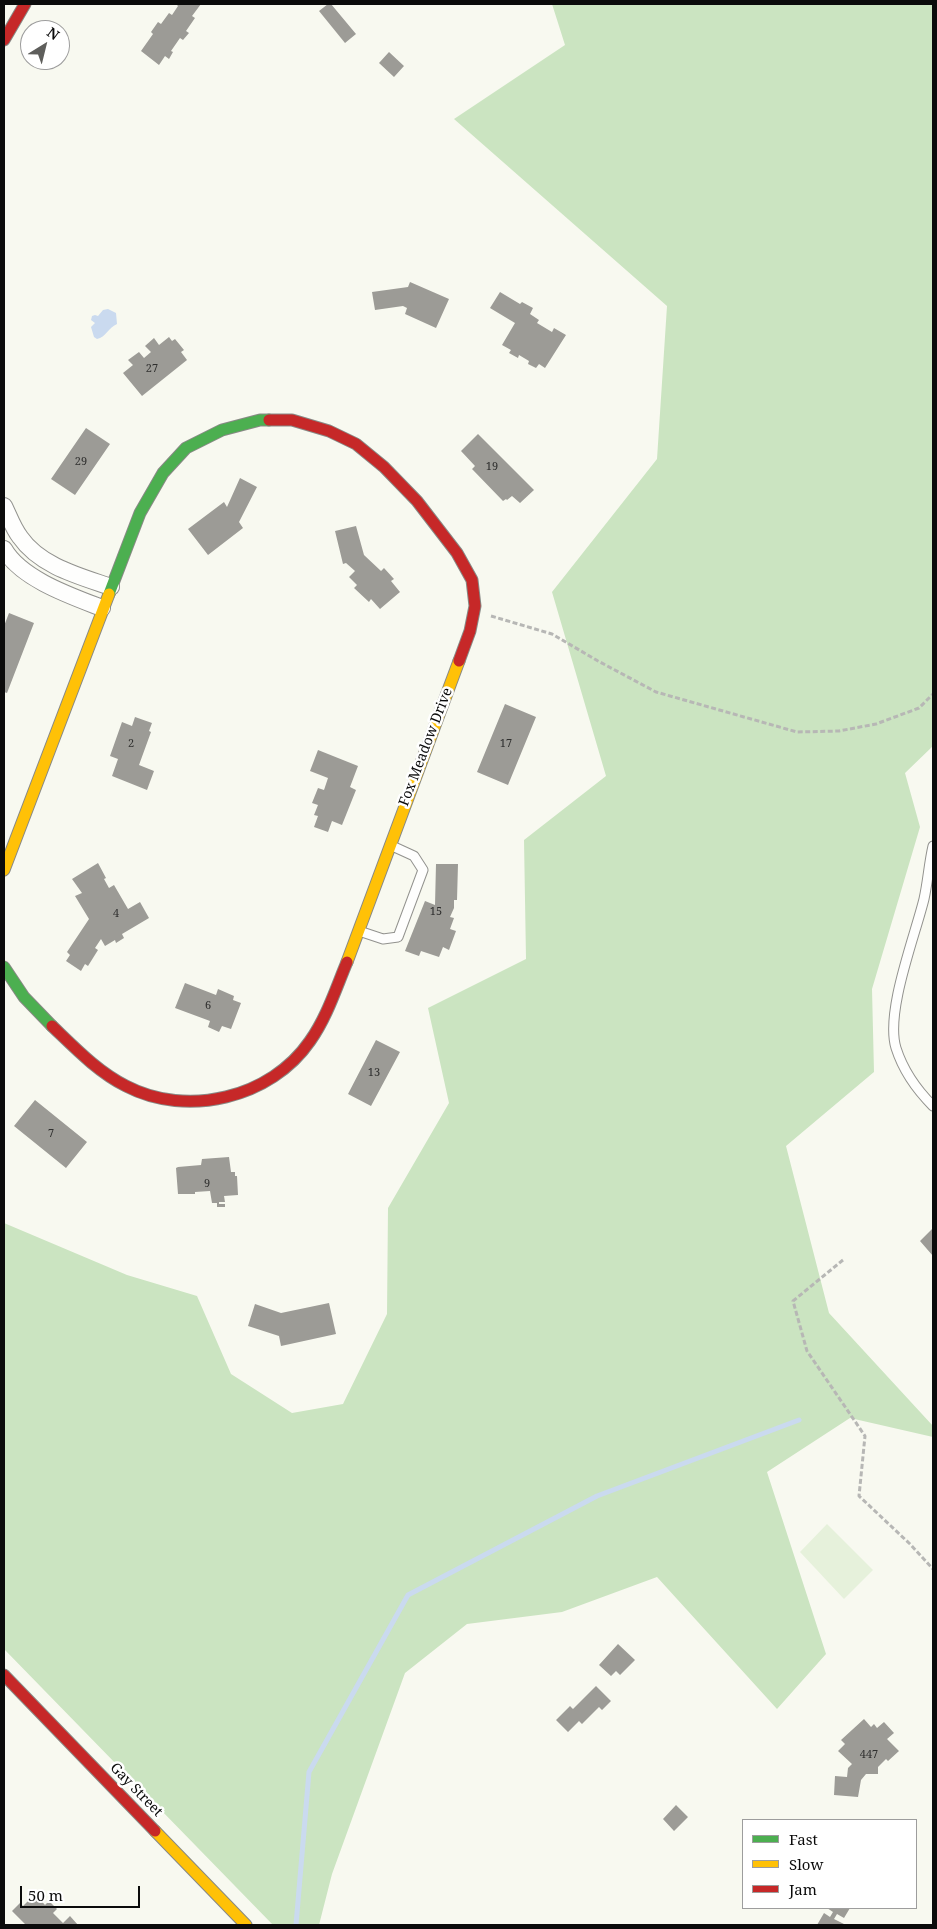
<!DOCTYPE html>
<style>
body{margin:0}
#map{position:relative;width:937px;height:1929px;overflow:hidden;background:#f8f9f0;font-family:"Noto Serif",serif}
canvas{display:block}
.frame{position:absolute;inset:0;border:5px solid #0b0b0b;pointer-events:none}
.legend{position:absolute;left:742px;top:1819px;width:175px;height:90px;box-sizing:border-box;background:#fff;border:1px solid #9d9d9d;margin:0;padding:6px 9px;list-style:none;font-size:15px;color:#0b0b0b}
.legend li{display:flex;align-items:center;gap:10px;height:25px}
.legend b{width:25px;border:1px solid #9d9d9d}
.north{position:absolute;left:20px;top:20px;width:50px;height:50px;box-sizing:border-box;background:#fff;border:1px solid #9d9d9d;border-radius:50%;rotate:36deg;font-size:14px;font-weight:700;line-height:20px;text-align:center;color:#0b0b0b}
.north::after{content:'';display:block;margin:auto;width:18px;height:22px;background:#5e5e5b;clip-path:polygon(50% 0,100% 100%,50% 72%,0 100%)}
.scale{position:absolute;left:20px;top:1886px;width:120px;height:22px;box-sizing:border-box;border:2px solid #0b0b0b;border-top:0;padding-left:6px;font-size:15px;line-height:18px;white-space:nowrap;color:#0b0b0b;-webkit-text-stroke:4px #fff;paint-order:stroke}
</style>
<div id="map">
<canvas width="937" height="1929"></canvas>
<div class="frame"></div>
<ul class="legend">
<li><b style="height:6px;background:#4caf50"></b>Fast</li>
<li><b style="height:6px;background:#ffc107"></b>Slow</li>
<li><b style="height:6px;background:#c62828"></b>Jam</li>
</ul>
<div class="north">N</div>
<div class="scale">50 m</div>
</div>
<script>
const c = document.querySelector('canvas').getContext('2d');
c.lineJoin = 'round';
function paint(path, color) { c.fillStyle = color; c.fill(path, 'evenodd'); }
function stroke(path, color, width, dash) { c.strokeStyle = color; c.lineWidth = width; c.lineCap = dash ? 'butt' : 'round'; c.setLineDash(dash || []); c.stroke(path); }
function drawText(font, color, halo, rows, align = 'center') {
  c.font = font + ' "Noto Serif",serif'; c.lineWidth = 5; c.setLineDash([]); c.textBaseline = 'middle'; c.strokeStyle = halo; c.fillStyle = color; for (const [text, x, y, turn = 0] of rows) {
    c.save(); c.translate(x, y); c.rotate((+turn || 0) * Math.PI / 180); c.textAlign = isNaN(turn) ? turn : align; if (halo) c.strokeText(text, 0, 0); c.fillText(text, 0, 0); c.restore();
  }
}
paint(new Path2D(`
 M552 4H933V746L905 773 920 827 872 989 874 1072 786 1146 829 1313 933 1426V1437L850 1418 767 1472 826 1654 777 1709 657 1577 562 1612 467 1624 405 1673 332 1874 319 1925H273L4 1649V1223L127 1275 197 1296 231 1374 292 1413 343 1404 387 1314 388 1208 449 1103 428 1008 526 959 524 840 606 776 552 592 657 459 667 306 454 119 565 45Z`), '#cbe4c1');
paint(new Path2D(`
 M827 1524 873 1570 844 1599 800 1552Z`), '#e6f1db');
paint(new Path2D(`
 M108 309 116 313 117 324C108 328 106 337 97 339L94 337 91 327 95 323 91 320 92 316 95 315 98 316 103 310Z`), '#cadaef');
stroke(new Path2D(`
 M296 1925 309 1772 408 1595 597 1496 799 1420`), '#cadaef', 5);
paint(new Path2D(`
 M176 4H201L192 16 195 18 186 31 189 33 183 40 180 38 171 51 173 52 169 59 165 56 159 65 141 51 153 34 151 32 158 22 161 24 169 13 172 15 178 6Z
 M328 4H331L356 34 345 43 319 11Z
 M389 52 404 66 394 77 379 63Z
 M410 282 449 299 436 328 405 314 407 308 403 306 375 310 372 292 408 287Z
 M500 292 520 304 522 302 533 308 530 314 539 320 537 323 552 332 554 328 566 335 545 368 539 364 536 368 528 364 529 361 519 355 518 358 509 353 511 350 502 345 515 323 490 308Z
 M169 337 172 341 175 339 184 350 181 352 187 360 142 396 123 373 133 365 128 360 139 352 144 358 151 352 145 346 154 338 159 345Z
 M86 428 110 444 75 495 51 479Z
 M478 434 534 490 520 503 512 496 507 500 506 499 503 501 472 469 475 466 461 451Z
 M240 478 257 487 239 522 243 528 208 555 188 529 224 502 227 507Z
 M356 526 364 555 381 571 384 568 394 579 391 581 400 592 380 609 371 599 369 602 354 588 357 585 349 577 355 571 346 563 343 564 335 531Z
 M9 613 34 623 7 693 4 692V626Z
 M505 704 536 717 508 785 477 772Z
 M135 717 152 723 149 731 151 732 139 765 154 771 147 790 112 776 118 759 110 756 122 722 132 726Z
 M318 750 358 766 350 787 356 790 342 825 332 821 328 832 314 827 318 816 314 815 318 805 312 803 318 788 324 790 328 778 310 771Z
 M98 863 106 878 104 879 109 888 114 885 128 909 140 902 149 918 122 934 124 938 116 943 115 940 105 946 101 939 95 948 98 950 88 966 85 964 81 971 66 961 70 955 67 952 89 919 75 896 82 893 72 879Z
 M436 864H458L457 900H454V908L450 917 454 918 450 929 456 931 449 950 443 947 439 957 421 951 419 956 405 951 425 901 435 905Z
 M185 983 216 995 218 989 234 996 233 1000 241 1003 231 1029 222 1026 219 1032 208 1027 210 1021 175 1008Z
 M376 1040 400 1052 371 1106 348 1094Z
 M35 1100 87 1142 66 1168 14 1126Z
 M229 1157 231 1172H235V1176H237L238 1195 224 1196 225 1202H219V1204H225V1207H217V1203H212L210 1191 195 1192V1194H178L176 1168 178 1167 201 1165 202 1159Z
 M933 1228V1256L920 1241Z
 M329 1303 336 1334 281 1346 279 1336 248 1326 255 1304 281 1313Z
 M618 1644 635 1660 620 1675 616 1671 611 1676 599 1665Z
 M596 1686 611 1701 602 1710 599 1707 582 1724 579 1721 568 1732 556 1720 570 1706 573 1709Z
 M864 1719 871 1727 874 1724 877 1728 884 1722 894 1733 887 1739 899 1751 888 1761 886 1759 878 1767V1774H866L861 1780 858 1797 834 1795 835 1776 847 1777 848 1768 852 1764 838 1751 845 1744 841 1740Z
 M676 1805 688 1817 674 1831 663 1819Z
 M35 1894 45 1905 49 1901 57 1909 53 1913 63 1923 70 1916 78 1925H26L12 1911 20 1903 23 1906Z
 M827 1908H850L844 1918 837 1914 834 1919 846 1925H817L824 1913 830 1917 833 1912Z`), '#9c9b96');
const lane = new Path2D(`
 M933 846C929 863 928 881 924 899 915 936 885 1012 896 1048 903 1070 917 1090 933 1106
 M359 931 383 939 398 937 423 870 414 856 390 845`);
const street = new Path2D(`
 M4 506C9 516 13 528 20 537 40 566 79 576 111 587
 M4 549C21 579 71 596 102 608`);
const fast = new Path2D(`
 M109 594 140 513 163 473 186 448 222 430 260 420H269
 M4 967 24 997 52 1026`);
const slow = new Path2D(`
 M4 870 109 594
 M347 962 459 661
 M155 1831 246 1925`);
const jam = new Path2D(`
 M4 40 25 4
 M269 420H292L329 431 356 444 384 467 417 501 457 553 472 580 475 606 470 631 459 661
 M52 1026C75 1048 98 1072 126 1086 187 1118 271 1098 310 1041 327 1017 336 988 347 962
 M4 1675 155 1831`);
stroke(lane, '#92928e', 11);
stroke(street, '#92928e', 18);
stroke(fast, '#888985', 13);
stroke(slow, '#888985', 13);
stroke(jam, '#888985', 13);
stroke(new Path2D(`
 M491 616 552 634 598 661 656 692 797 732 839 731 876 724 919 708 933 694
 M843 1260 793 1301 807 1351 865 1436 859 1496 910 1544 933 1569`), '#b7b7b5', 3, [5, 2.5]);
stroke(lane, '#fefefd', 9);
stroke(street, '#fefefd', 16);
stroke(fast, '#4caf50', 11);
stroke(slow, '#ffc107', 11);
stroke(jam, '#c62828', 11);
drawText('11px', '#2f2f2e', null, [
 ["27",152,369],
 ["29",81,462],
 ["19",492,467],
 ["2",131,744],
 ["17",506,744],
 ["15",436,912],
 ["4",116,914],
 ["6",208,1006],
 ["13",374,1073],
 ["7",51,1134],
 ["9",207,1184],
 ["447",869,1755]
]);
drawText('14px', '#0b0b0b', '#fff', [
 ["Fox Meadow Drive",426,747,-69],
 ["Gay Street",136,1790,46]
]);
</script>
